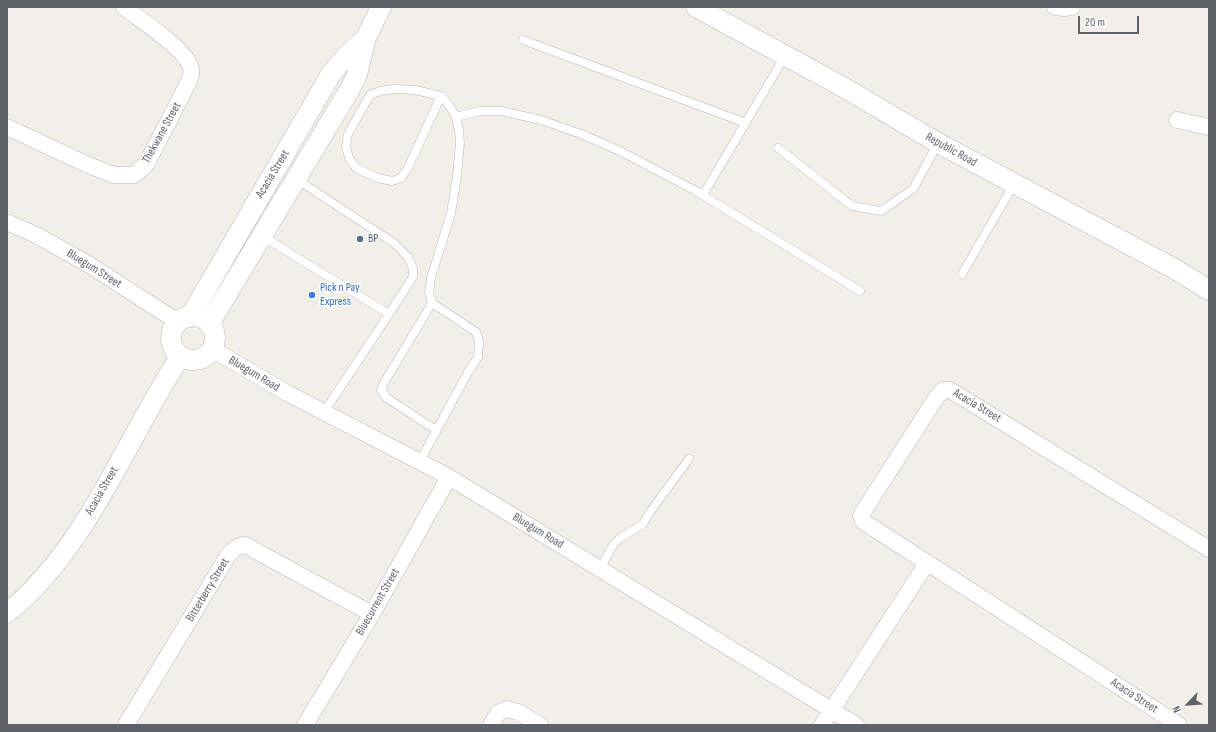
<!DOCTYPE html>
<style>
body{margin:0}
#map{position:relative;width:1216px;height:732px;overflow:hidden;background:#f1efe8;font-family:"Sofia Sans Condensed",sans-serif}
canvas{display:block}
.frame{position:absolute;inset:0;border:8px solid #5f6368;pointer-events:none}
.north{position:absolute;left:1168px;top:684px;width:40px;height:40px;-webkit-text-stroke:3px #fff;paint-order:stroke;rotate:245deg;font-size:11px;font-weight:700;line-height:16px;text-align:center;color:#5f6368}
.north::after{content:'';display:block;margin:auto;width:14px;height:18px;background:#5f6368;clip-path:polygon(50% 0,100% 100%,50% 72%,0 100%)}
.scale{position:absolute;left:1078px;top:16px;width:61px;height:18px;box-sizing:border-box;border:2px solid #5f6368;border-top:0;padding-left:5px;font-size:12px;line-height:14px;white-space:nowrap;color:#5f6368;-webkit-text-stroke:3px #fff;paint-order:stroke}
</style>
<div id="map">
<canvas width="1216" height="732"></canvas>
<div class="frame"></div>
<div class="north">N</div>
<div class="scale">20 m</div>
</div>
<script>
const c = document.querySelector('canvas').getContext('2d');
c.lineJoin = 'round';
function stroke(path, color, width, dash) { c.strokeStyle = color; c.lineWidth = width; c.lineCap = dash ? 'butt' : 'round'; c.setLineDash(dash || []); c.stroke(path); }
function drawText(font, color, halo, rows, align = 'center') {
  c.font = font + ' "Sofia Sans Condensed",sans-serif'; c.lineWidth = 3; c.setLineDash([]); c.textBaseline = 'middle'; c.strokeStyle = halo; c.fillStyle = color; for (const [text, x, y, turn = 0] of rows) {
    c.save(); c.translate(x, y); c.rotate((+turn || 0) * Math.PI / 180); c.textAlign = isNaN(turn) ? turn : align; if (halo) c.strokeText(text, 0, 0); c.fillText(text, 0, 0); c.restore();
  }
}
const service = new Path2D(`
 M523 40 746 123
 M456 117 480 111H501L541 120 581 134 620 151 696 191 860 291
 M778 148 852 206 881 211 913 189 938 143
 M296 179 394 243 408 257 413 268V277L389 314
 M703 195 785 56
 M262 236 389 314 324 412
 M962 274 1014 184
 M432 303 384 383 381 390 387 398 436 430
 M420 461 467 374 478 357 479 342 476 332 432 303 429 293 431 278 451 213 457 176 460 143 459 130 456 117 449 105 441 96 415 90 394 89 380 91 370 95 348 134 346 146 349 158 356 168 378 178 392 181 401 178 408 168 441 96
 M600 569 613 545 620 538 643 524 650 512 689 459`);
const minor = new Path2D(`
 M1055 7 1064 8 1072 7
 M1177 120 1209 127
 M7 127 88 165 114 175H134L139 171 147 163 185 89C188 83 193 74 191 68 186 49 140 20 124 7
 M7 222 38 236 88 264 178 322
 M212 349 287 393 449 477 856 725
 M126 725 229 554C234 549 238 545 245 545L372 614
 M305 725 372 614 449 477
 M491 725 498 713 507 709 518 712 540 725
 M822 725 927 563
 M1179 725 864 522 862 519 861 515 936 398 943 390H950L1209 549`);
const tertiary = new Path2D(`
 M696 7 843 87 938 143 1173 268 1209 290
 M171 338a22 22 0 1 1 44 0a22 22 0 1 1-44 0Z
 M190 317 331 74 348 54 366 38
 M209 324 350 89 357 75 366 38 381 7
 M7 613C87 549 125 441 180 357`);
stroke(service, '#b5b8bc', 9);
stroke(minor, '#b5b8bc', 17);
stroke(tertiary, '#b5b8bc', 21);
stroke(service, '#fff', 8);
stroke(minor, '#fff', 16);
stroke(tertiary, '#fff', 20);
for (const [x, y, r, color] of [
 [360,239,4,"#5c6f8a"],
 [312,295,4,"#3f7fe0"]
]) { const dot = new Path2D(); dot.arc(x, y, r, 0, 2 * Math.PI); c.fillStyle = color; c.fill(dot); stroke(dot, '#fff', 1.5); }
drawText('12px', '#5f6368', '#fff', [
 ["Thekwane Street",162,133,-61],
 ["Republic Road",951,150,29],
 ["Acacia Street",273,174,-59],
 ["Bluegum Street",94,269,32],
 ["Bluegum Road",254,374,31],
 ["Acacia Street",977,406,31],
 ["Acacia Street",102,491,-60],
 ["Bluegum Road",538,531,31],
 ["Bitterberry Street",208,590,-59],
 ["Bluecurrent Street",378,602,-60],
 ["Acacia Street",1134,696,33]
]);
drawText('12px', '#4e5e75', '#fff', [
 ["BP",368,239]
], 'left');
drawText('12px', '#366cbe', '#fff', [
 ["Pick n Pay",320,288],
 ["Express",320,302]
], 'left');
</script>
